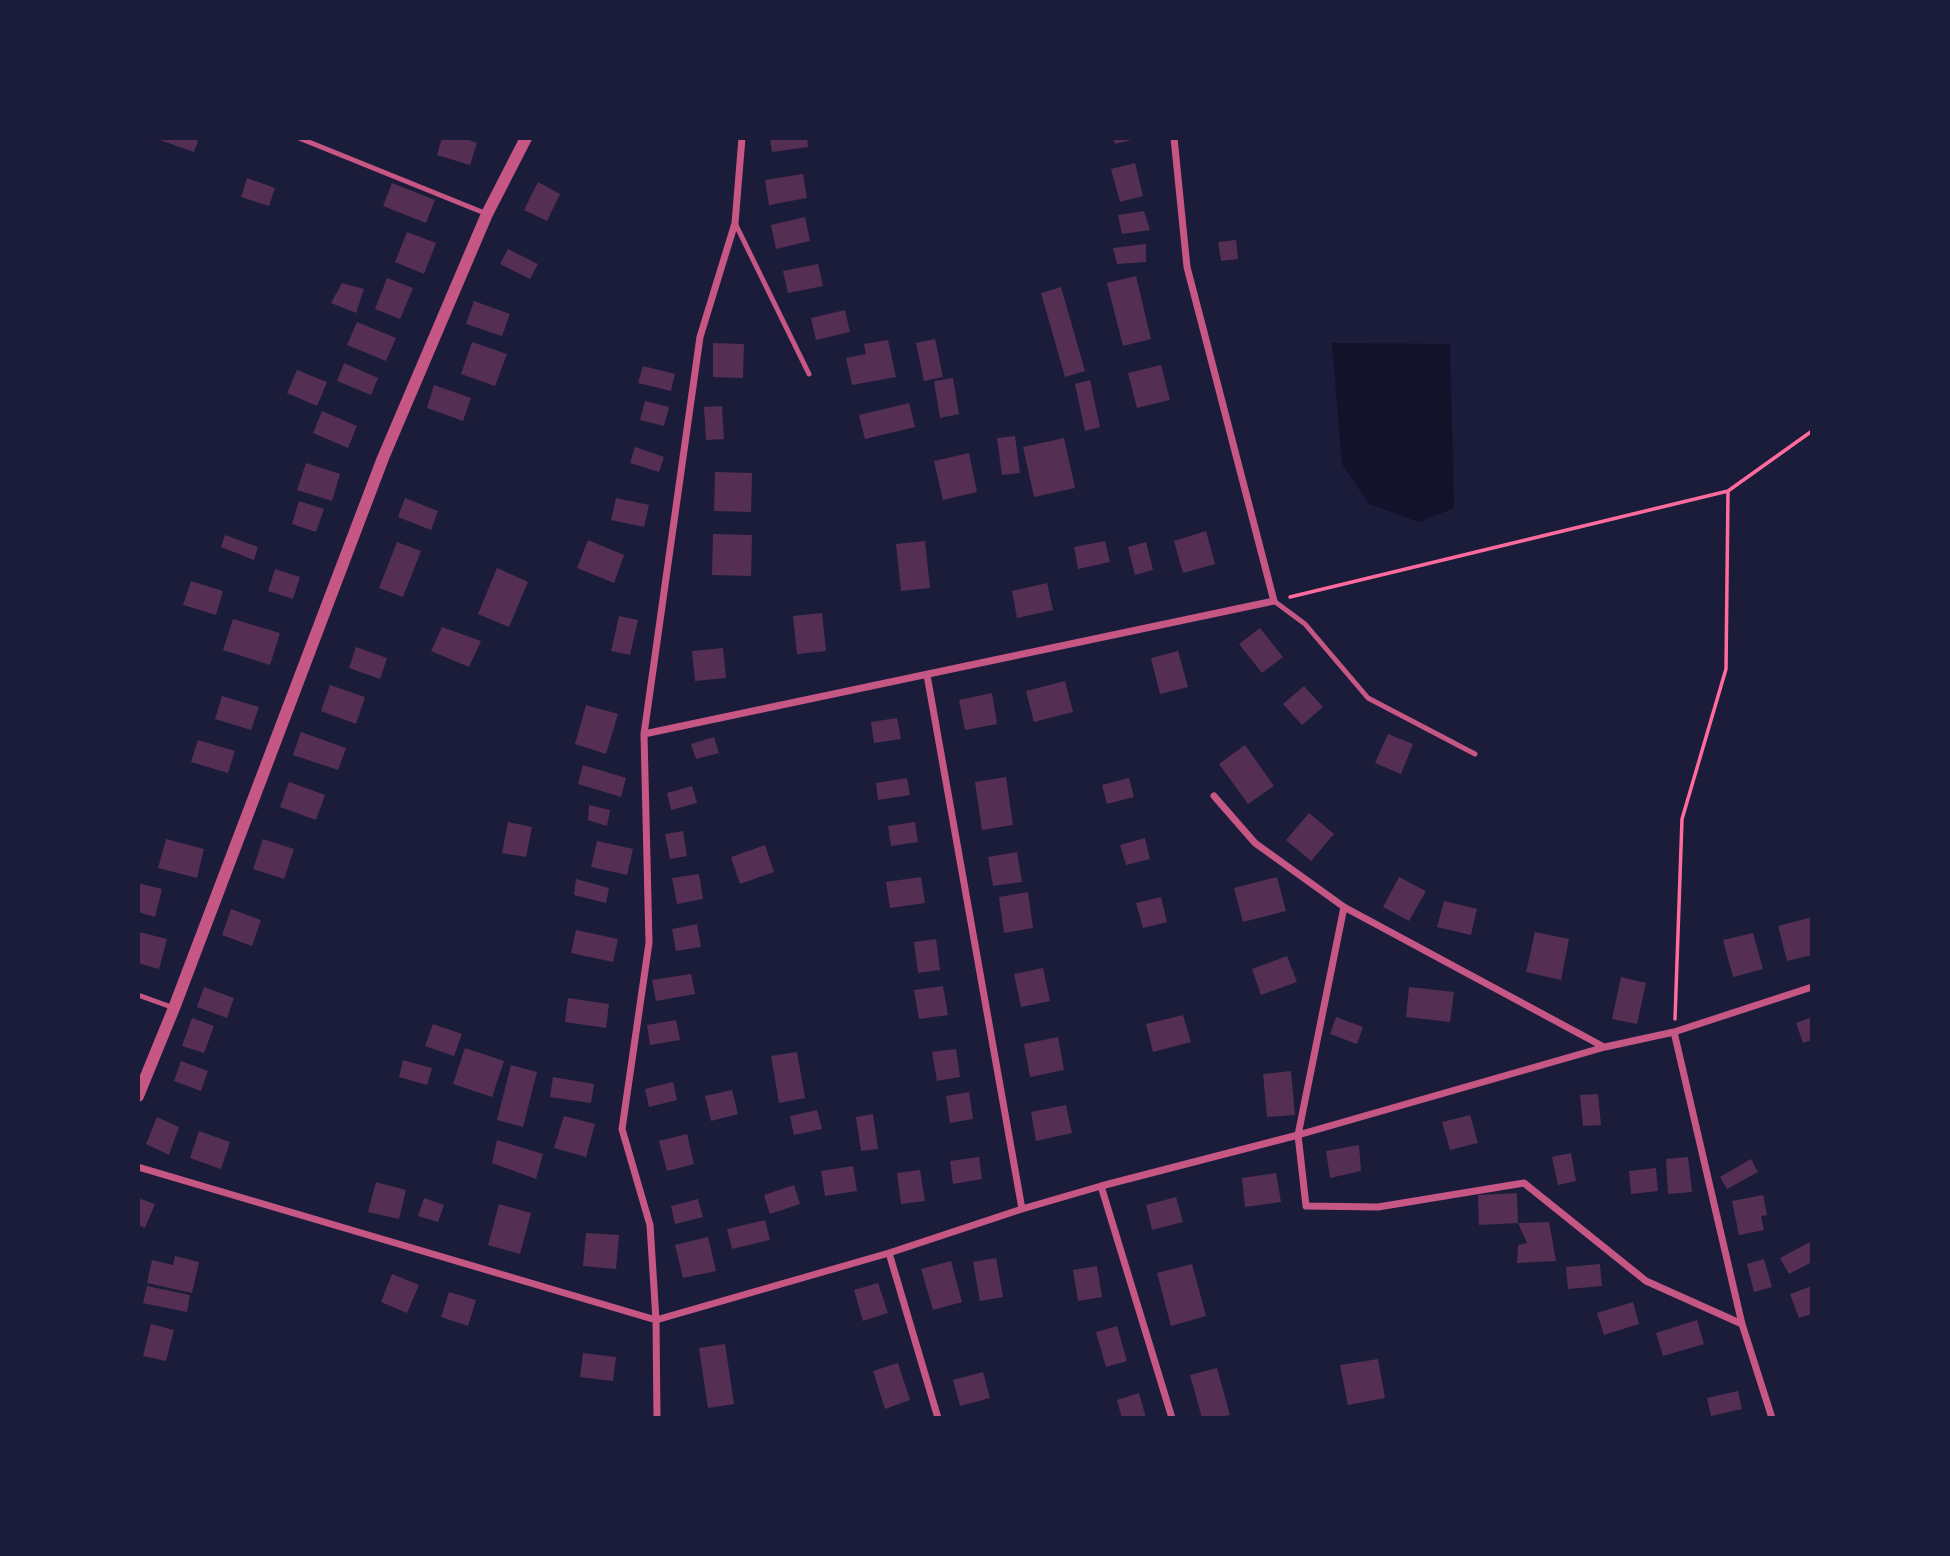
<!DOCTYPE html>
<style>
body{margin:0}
#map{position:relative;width:1950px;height:1556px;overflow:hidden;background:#1b1b3a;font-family:"Playfair Display",serif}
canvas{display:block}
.frame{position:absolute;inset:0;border:140px solid #1b1b3a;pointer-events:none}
</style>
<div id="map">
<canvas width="1950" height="1556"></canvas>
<div class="frame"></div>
</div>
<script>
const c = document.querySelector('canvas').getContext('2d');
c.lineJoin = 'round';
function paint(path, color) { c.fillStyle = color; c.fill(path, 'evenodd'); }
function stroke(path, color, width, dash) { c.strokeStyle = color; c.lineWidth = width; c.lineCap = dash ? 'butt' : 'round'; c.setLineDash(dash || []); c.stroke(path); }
paint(new Path2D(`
 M1332 343 1450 344 1454 508 1419 522 1369 504 1342 464Z`), '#12122b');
paint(new Path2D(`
 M154 138H199L194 152Z
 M442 138H463L477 143 470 165 437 155Z
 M770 138H807L808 147 772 152Z
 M1113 138H1135V139L1115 144Z
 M1135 163 1143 196 1120 202 1111 169Z
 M803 174 807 198 769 205 765 180Z
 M247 178 275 188 269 206 241 197Z
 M538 182 560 194 547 221 524 210Z
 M392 183 435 200 426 223 383 206Z
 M1144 211 1150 230 1122 234 1118 215Z
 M805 217 810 241 776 249 771 225Z
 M407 232 436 243 424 274 395 262Z
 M1236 240 1238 259 1221 261 1218 242Z
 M1146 244V262L1117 264 1113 248Z
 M508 249 538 264 530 279 500 264Z
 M818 264 823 286 788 293 783 271Z
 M1136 276 1151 339 1123 346 1107 283Z
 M387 278 413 288 400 319 375 309Z
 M342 283 364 289 356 313 331 303Z
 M1061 287 1085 371 1065 377 1041 293Z
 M474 301 510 314 502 336 466 324Z
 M845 310 850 332 816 340 811 318Z
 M357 322 396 338 386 361 347 345Z
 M935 339 943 377 924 381 916 343Z
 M888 340 896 377 852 385 846 358 866 354 864 344Z
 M472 342 507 354 495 386 461 374Z
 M713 343 744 344 743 378 713 377Z
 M344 363 378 378 371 395 337 381Z
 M1161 365 1170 400 1137 408 1128 373Z
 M643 366 675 374 671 391 638 383Z
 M297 370 327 382 317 406 287 393Z
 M953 378 959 414 940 418 934 381Z
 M1090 380 1100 427 1085 431 1075 384Z
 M434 385 471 398 463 421 427 408Z
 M645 401 669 407 664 426 640 420Z
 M909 403 915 427 865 439 859 415Z
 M722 406 724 439 706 440 704 407Z
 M322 411 357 426 348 448 313 433Z
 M1015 436 1020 473 1002 475 997 438Z
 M1064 438 1075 488 1034 497 1023 447Z
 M635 447 664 457 659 472 630 463Z
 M969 453 977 492 943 500 934 461Z
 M306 463 340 474 332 501 297 490Z
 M715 472 752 473 751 512 714 511Z
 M405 498 438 511 431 530 398 517Z
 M616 498 649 505 644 527 611 520Z
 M299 501 324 509 316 532 292 524Z
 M1206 531 1215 564 1183 573 1174 541Z
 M713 534 752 535 751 576 712 575Z
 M225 535 258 547 254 560 221 547Z
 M588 540 624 555 614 583 577 568Z
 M925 541 930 588 901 591 896 544Z
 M1105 541 1110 562 1078 569 1074 547Z
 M397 542 421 551 403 597 379 588Z
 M1146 542 1153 570 1135 575 1128 547Z
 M497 568 528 582 509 627 478 614Z
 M275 569 300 577 293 599 268 591Z
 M191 581 223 591 216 615 183 605Z
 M1047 583 1053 610 1017 618 1012 591Z
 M822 613 826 651 797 654 793 616Z
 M619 616 638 620 630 655 611 651Z
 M233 619 280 633 270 665 223 650Z
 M442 627 481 641 469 667 431 651Z
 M1260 628 1283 657 1262 673 1239 644Z
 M356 647 387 658 380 679 349 668Z
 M723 648 726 678 695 681 692 651Z
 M1178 651 1188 687 1160 694 1151 658Z
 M1065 681 1073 712 1034 722 1026 691Z
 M330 685 365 697 356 724 321 711Z
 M1304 686 1323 707 1302 725 1283 704Z
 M992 693 997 724 965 730 959 700Z
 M222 696 259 707 251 730 215 719Z
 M586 705 618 714 606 754 575 744Z
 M897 718 901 739 874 743 871 722Z
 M301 732 346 748 338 770 293 755Z
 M1388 734 1413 744 1401 774 1375 763Z
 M714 737 719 753 696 759 691 744Z
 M198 740 235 751 228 773 191 762Z
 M1245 745 1274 786 1248 804 1219 764Z
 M583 765 626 778 621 797 578 784Z
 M1006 777 1013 825 982 830 975 782Z
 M907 778 910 795 878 800 876 783Z
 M1129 778 1134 797 1107 804 1102 785Z
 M289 782 325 795 316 820 280 807Z
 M692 786 697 803 671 810 667 793Z
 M589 805 610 810 607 826 588 820Z
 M1309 813 1334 834 1311 861 1286 840Z
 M508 822 532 827 526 857 502 853Z
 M915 822 918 842 891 846 888 826Z
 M683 831 687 856 670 859 665 834Z
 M1145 838 1150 859 1126 865 1120 845Z
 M166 839 204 849 197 878 158 868Z
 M263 839 294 849 284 879 253 869Z
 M597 841 633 849 627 875 591 867Z
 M765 845 774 872 740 884 731 857Z
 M1017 852 1022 882 993 886 988 857Z
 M699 874 703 899 677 904 672 878Z
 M921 877 925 903 890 908 886 882Z
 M1277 877 1286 911 1243 922 1234 888Z
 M1399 877 1426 891 1409 921 1383 907Z
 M576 879 609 888 606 903 574 895Z
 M138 883 162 889 155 917 138 912Z
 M1028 892 1033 928 1004 933 999 897Z
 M1161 897 1167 922 1143 928 1136 903Z
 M1444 901 1477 909 1471 935 1437 927Z
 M231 909 261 920 252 946 222 935Z
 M1812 917V955L1787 961 1778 926Z
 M697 924 701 947 676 951 672 929Z
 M576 930 618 939 613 962 571 953Z
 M139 932 167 939 159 969 138 963Z
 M1535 932 1569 939 1561 980 1526 972Z
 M1753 933 1763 969 1733 977 1723 940Z
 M936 939 940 970 918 973 914 942Z
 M1287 956 1297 982 1261 995 1252 969Z
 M1043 968 1050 1001 1021 1007 1014 974Z
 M691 974 695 994 656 1001 652 980Z
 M1621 977 1646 983 1637 1024 1612 1019Z
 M943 986 948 1015 919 1019 914 990Z
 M204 987 234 998 227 1018 197 1007Z
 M1409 987 1454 992 1450 1022 1406 1017Z
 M568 998 609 1004 606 1028 565 1022Z
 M1183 1015 1191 1042 1153 1052 1146 1024Z
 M1336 1017 1363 1027 1357 1044 1330 1034Z
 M1812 1017V1040L1803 1043 1796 1023Z
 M192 1018 214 1026 204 1053 182 1046Z
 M676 1020 680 1040 650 1045 647 1025Z
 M433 1024 462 1034 454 1056 425 1046Z
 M1058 1037 1064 1070 1030 1077 1024 1044Z
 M465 1048 504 1061 492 1097 453 1084Z
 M956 1049 960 1077 937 1081 932 1052Z
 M797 1052 805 1098 779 1103 771 1056Z
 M403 1060 432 1068 427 1085 399 1077Z
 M181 1061 208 1071 201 1091 174 1081Z
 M511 1065 537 1072 523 1127 497 1120Z
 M1291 1071 1295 1115 1267 1117 1263 1074Z
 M553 1077 594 1084 591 1103 550 1097Z
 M673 1082 677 1100 649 1107 645 1089Z
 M732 1090 738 1114 711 1121 705 1096Z
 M969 1092 973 1119 950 1123 946 1096Z
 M1598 1094 1601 1125 1583 1126 1580 1095Z
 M1066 1105 1072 1133 1036 1141 1031 1112Z
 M817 1110 822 1129 794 1135 790 1116Z
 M873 1114 878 1149 861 1151 856 1117Z
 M1470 1115 1478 1143 1450 1150 1442 1122Z
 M564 1116 595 1124 586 1157 554 1148Z
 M157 1117 179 1127 169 1155 146 1144Z
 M199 1131 230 1142 221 1169 190 1158Z
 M687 1134 694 1164 667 1171 659 1141Z
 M497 1140 543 1154 536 1179 492 1163Z
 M1359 1145 1361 1171 1330 1178 1326 1151Z
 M1571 1153 1576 1181 1558 1185 1552 1157Z
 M979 1157 982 1179 953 1184 950 1161Z
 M1688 1157 1692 1192 1668 1194 1666 1159Z
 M1751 1159 1758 1172 1727 1189 1720 1177Z
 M853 1166 857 1191 825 1196 821 1171Z
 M1656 1168 1658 1191 1631 1194 1629 1171Z
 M920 1170 925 1201 901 1204 897 1173Z
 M1276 1173 1281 1202 1245 1207 1242 1178Z
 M376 1182 406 1190 399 1219 368 1212Z
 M794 1185 800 1204 770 1214 764 1195Z
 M1517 1193 1518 1223 1479 1225 1478 1195Z
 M1763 1195 1767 1215 1761 1216 1764 1230 1739 1235 1732 1201Z
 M1176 1197 1183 1222 1152 1230 1146 1205Z
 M138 1198 155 1204 145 1228 138 1225Z
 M424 1198 444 1205 438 1222 418 1216Z
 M698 1199 703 1217 675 1224 671 1206Z
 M499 1204 531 1213 520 1254 488 1245Z
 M765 1220 770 1240 732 1249 727 1229Z
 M1549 1222 1556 1261 1517 1263 1518 1245 1527 1243 1518 1223Z
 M586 1233 619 1235 616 1269 583 1266Z
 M708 1237 716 1271 683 1278 675 1245Z
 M1812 1241V1262L1789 1274 1780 1258Z
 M175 1256 199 1262 192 1293 147 1283 152 1260 173 1265Z
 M996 1258 1003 1297 980 1301 973 1262Z
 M1764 1259 1772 1287 1754 1292 1747 1264Z
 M951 1261 962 1302 933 1310 921 1269Z
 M1192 1264 1206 1316 1171 1326 1157 1273Z
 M1600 1264 1602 1286 1568 1289 1566 1267Z
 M1097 1266 1102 1297 1078 1301 1073 1270Z
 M392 1274 419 1285 407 1313 381 1302Z
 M878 1283 888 1313 863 1321 854 1290Z
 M147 1286 190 1295 187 1312 143 1303Z
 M1812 1286V1314L1799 1318 1790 1294Z
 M449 1292 476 1300 468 1326 441 1317Z
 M1633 1302 1639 1324 1604 1335 1597 1313Z
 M1697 1320 1704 1344 1663 1356 1656 1333Z
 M151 1324 174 1330 166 1361 143 1356Z
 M1117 1326 1127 1361 1106 1367 1096 1332Z
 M725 1344 734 1404 708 1408 699 1348Z
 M583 1353 616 1357 613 1381 580 1377Z
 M1378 1359 1385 1398 1348 1405 1340 1365Z
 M898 1363 910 1400 885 1409 873 1371Z
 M1217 1368 1230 1415 1218 1418H1202L1190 1375Z
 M983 1372 990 1398 960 1406 953 1380Z
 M1738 1391 1742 1409 1711 1416 1707 1398Z
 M1139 1393 1146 1418H1122L1117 1400Z`), '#542f53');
stroke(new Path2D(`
 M1290 597 1728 491 1812 431
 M1675 1019 1682 819 1726 669 1728 491`), '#ff6b9d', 3.5);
stroke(new Path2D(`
 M299 138 487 214
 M735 223 809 374
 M1274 601 1305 624 1368 698 1475 754
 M138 995 174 1008`), '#c65784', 5);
stroke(new Path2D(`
 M927 675 1022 1209
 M644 734 1274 601 1187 267 1174 138
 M1214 796 1255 843 1344 907 1604 1047
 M1344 907 1298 1135 1306 1206 1378 1207 1524 1183 1646 1281 1742 1324
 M1674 1032 1742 1324 1772 1418
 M138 1167 656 1320 889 1253 1022 1209 1101 1186 1298 1135 1605 1047 1674 1032 1812 987
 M1101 1186 1172 1418
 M889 1253 938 1418
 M657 1418 656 1320 650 1225 622 1129 649 943 644 734 700 337 735 223 742 138`), '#c65784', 7);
stroke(new Path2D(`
 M138 1096 174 1008 383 458 487 214 526 138`), '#c65784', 12);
</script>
